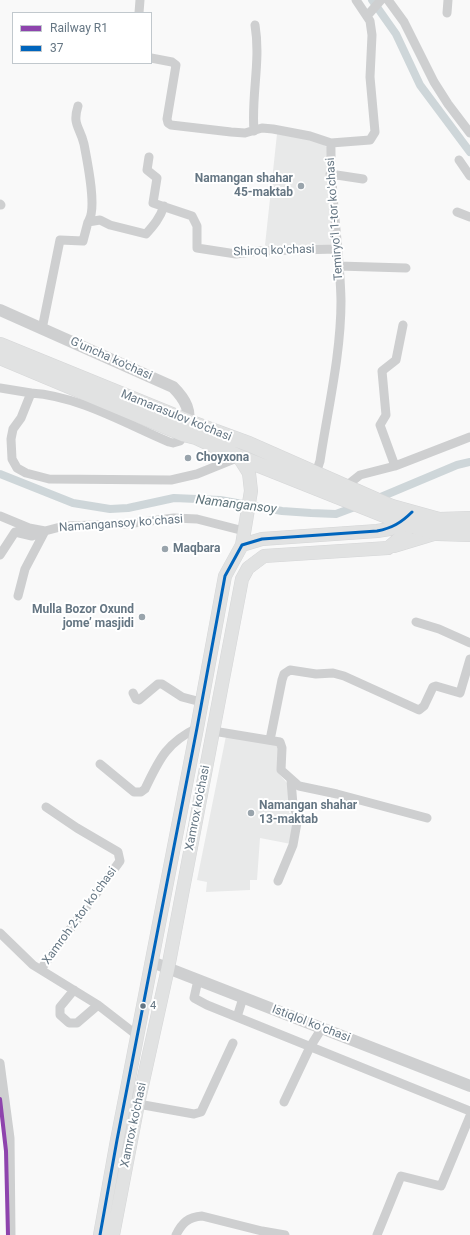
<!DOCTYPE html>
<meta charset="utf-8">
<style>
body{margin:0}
#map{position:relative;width:470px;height:1235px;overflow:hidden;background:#f9f9f9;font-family:Roboto,sans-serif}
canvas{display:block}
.legend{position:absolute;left:12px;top:12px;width:140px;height:52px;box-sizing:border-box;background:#fff;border:1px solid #c1c8cd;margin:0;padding:5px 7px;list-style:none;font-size:12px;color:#657683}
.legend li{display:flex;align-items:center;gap:8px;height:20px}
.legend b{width:20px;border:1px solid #c1c8cd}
</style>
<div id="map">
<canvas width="470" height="1235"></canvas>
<ul class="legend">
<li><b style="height:5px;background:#8e44ad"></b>Railway R1</li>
<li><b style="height:5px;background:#0065bd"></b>37</li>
</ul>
</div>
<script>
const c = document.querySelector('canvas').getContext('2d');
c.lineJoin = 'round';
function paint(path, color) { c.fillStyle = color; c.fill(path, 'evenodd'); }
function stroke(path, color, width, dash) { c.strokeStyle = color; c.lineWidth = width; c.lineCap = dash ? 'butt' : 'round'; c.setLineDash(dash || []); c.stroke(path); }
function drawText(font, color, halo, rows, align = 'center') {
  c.font = font + ' Roboto,sans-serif'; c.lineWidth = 4; c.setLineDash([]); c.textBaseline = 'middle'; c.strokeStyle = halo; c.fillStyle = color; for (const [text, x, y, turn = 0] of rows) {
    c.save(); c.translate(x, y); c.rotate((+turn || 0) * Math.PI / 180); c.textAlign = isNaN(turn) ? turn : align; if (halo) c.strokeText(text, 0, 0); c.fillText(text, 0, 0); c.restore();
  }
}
paint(new Path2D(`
 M277 134 318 140 328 148 334 245 270 249 265 245Z
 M226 736 281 745 278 773 288 784 290 797 289 813 295 814 291 844 260 838 257 880H250V890L206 892 207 882 197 880Z`), '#e8e9e9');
stroke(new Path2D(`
 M372 0 396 34 420 85 470 152
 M0 474 73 503 110 509 128 508 174 498 220 500 282 511 311 513 336 514 360 505
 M376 499 457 465 470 462`), '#ced6d9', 8);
const secondary = new Path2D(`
 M239 457 249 473 251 491 242 545
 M394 546 437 533
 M100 1235 117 1140 197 728 225 576 242 545 262 539 377 531 390 529 408 516
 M113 1235 138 1104 168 968 242 579 248 568 264 556 388 548C400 538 410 531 411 516`);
const primary = new Path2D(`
 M0 345 189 422 249 444 392 507 439 520 470 519
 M0 357 184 434 196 437 239 457 402 522 437 533 470 534`);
stroke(secondary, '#d5d6d7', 14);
stroke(primary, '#d5d6d7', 16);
stroke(new Path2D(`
 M388 0 404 22 434 82 448 104 470 133
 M139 13 140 0
 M447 13 448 0
 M367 16 381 0
 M151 58 172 62 176 65 167 119 168 123 171 125 231 132 245 133 262 128 273 129 310 136 331 143
 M78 106C72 125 80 127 84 144 87 160 97 207 89 220
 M254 131C251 96 261 61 255 25
 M331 143 370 140 375 132 370 77 372 35 370 21 356 0
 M149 157 147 170 157 178 153 203 192 216 197 226V248L236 254 258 251 337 249
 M459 160 470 176
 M330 174 363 179
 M0 204 1 205
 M457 212 470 217
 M338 266 406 268
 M42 329 60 240 83 241 88 222 100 220 110 225 146 234C154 225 160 218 164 206
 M0 388 31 393 21 418 13 429 11 439 12 459 17 468 26 473 49 479 171 480 197 474 239 457
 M31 393C79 396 126 424 169 442L173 443 180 441 184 434
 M395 466 380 425 386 415 382 371 396 360 403 325
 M316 473 320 461C328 408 341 354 341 301 340 248 330 196 331 143
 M345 487 360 475 395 466 470 437
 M0 516 29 528 45 531 64 526 126 524 174 518 197 519 244 531
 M0 555 15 532 32 536 45 531
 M18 596 25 569 45 531
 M416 622 439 629 470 643
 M133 693 136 699 139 700 158 684H162L182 697 201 702
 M213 731 280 742 282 748 281 770 299 786 337 794 427 818
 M270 740 282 680 284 674 290 670 316 674 333 673 344 676 419 710 424 706 433 687 436 686 460 693 470 659
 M100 764 134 792H141L145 789C159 760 166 743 197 728
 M278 881 293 845 298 817 293 805 291 780
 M0 933 33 965 98 1005 138 1036
 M41 969 120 861 118 852 77 828 46 807
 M198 980 194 998 207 1005 470 1111
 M74 990 60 1007V1015L69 1023H77L98 1005
 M237 1017 243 998
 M0 1063 10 1138 11 1235
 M284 1102 310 1047 322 1028
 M138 1104 194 1114 201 1112 233 1043
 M176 1235C182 1223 188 1217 202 1216L262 1231 285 1235
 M377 1235 401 1176 441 1186 470 1116`), '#cecfd0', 9);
stroke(new Path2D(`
 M0 310 173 387C185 399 193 412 186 429
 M152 962 470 1086`), '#cecfd0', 12);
stroke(secondary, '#e1e2e2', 13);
stroke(primary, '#e1e2e2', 15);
stroke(new Path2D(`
 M100 1235 117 1140 197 728 225 576 242 545 262 539 377 531C392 528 401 523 412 512`), '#0065bd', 3);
stroke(new Path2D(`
 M0 1099 6 1151 8 1235`), '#8e44ad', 4);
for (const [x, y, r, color] of [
 [301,186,4,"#99a4ac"],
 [188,458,4,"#99a4ac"],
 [165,549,4,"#99a4ac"],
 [142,617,4,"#99a4ac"],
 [251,813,4,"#99a4ac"],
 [143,1006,3.5,"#657683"]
]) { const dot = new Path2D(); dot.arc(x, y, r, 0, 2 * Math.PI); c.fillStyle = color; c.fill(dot); stroke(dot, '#fff', 1.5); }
drawText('11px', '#657683', '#fff', [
 ["4",150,1006]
], 'left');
drawText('bold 12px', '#657683', '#fff', [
 ["Namangan shahar",293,179,"right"],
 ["45-maktab",293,193,"right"],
 ["Choyxona",196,458],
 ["Maqbara",173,549],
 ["Mulla Bozor Oxund",134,610,"right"],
 ["jome’ masjidi",134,624,"right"],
 ["Namangan shahar",259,806],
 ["13-maktab",259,820]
], 'left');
drawText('12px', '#657683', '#fff', [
 ["Temiryoʻl 1-tor koʻchasi",335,219,-94],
 ["Shiroq koʻchasi",274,251,-2],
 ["G'uncha ko'chasi",111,359,24],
 ["Mamarasulov ko'chasi",176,416,22],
 ["Namangansoy koʻchasi",121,524,-4],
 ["Xamrox ko'chasi",198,808,-79],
 ["Xamroh 2-tor koʻchasi",80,916,-54],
 ["Istiqlol koʻchasi",311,1024,21],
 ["Xamrox ko'chasi",134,1125,-78]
]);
drawText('italic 13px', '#60757c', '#fff', [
 ["Namangansoy",236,505,7]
]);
</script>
